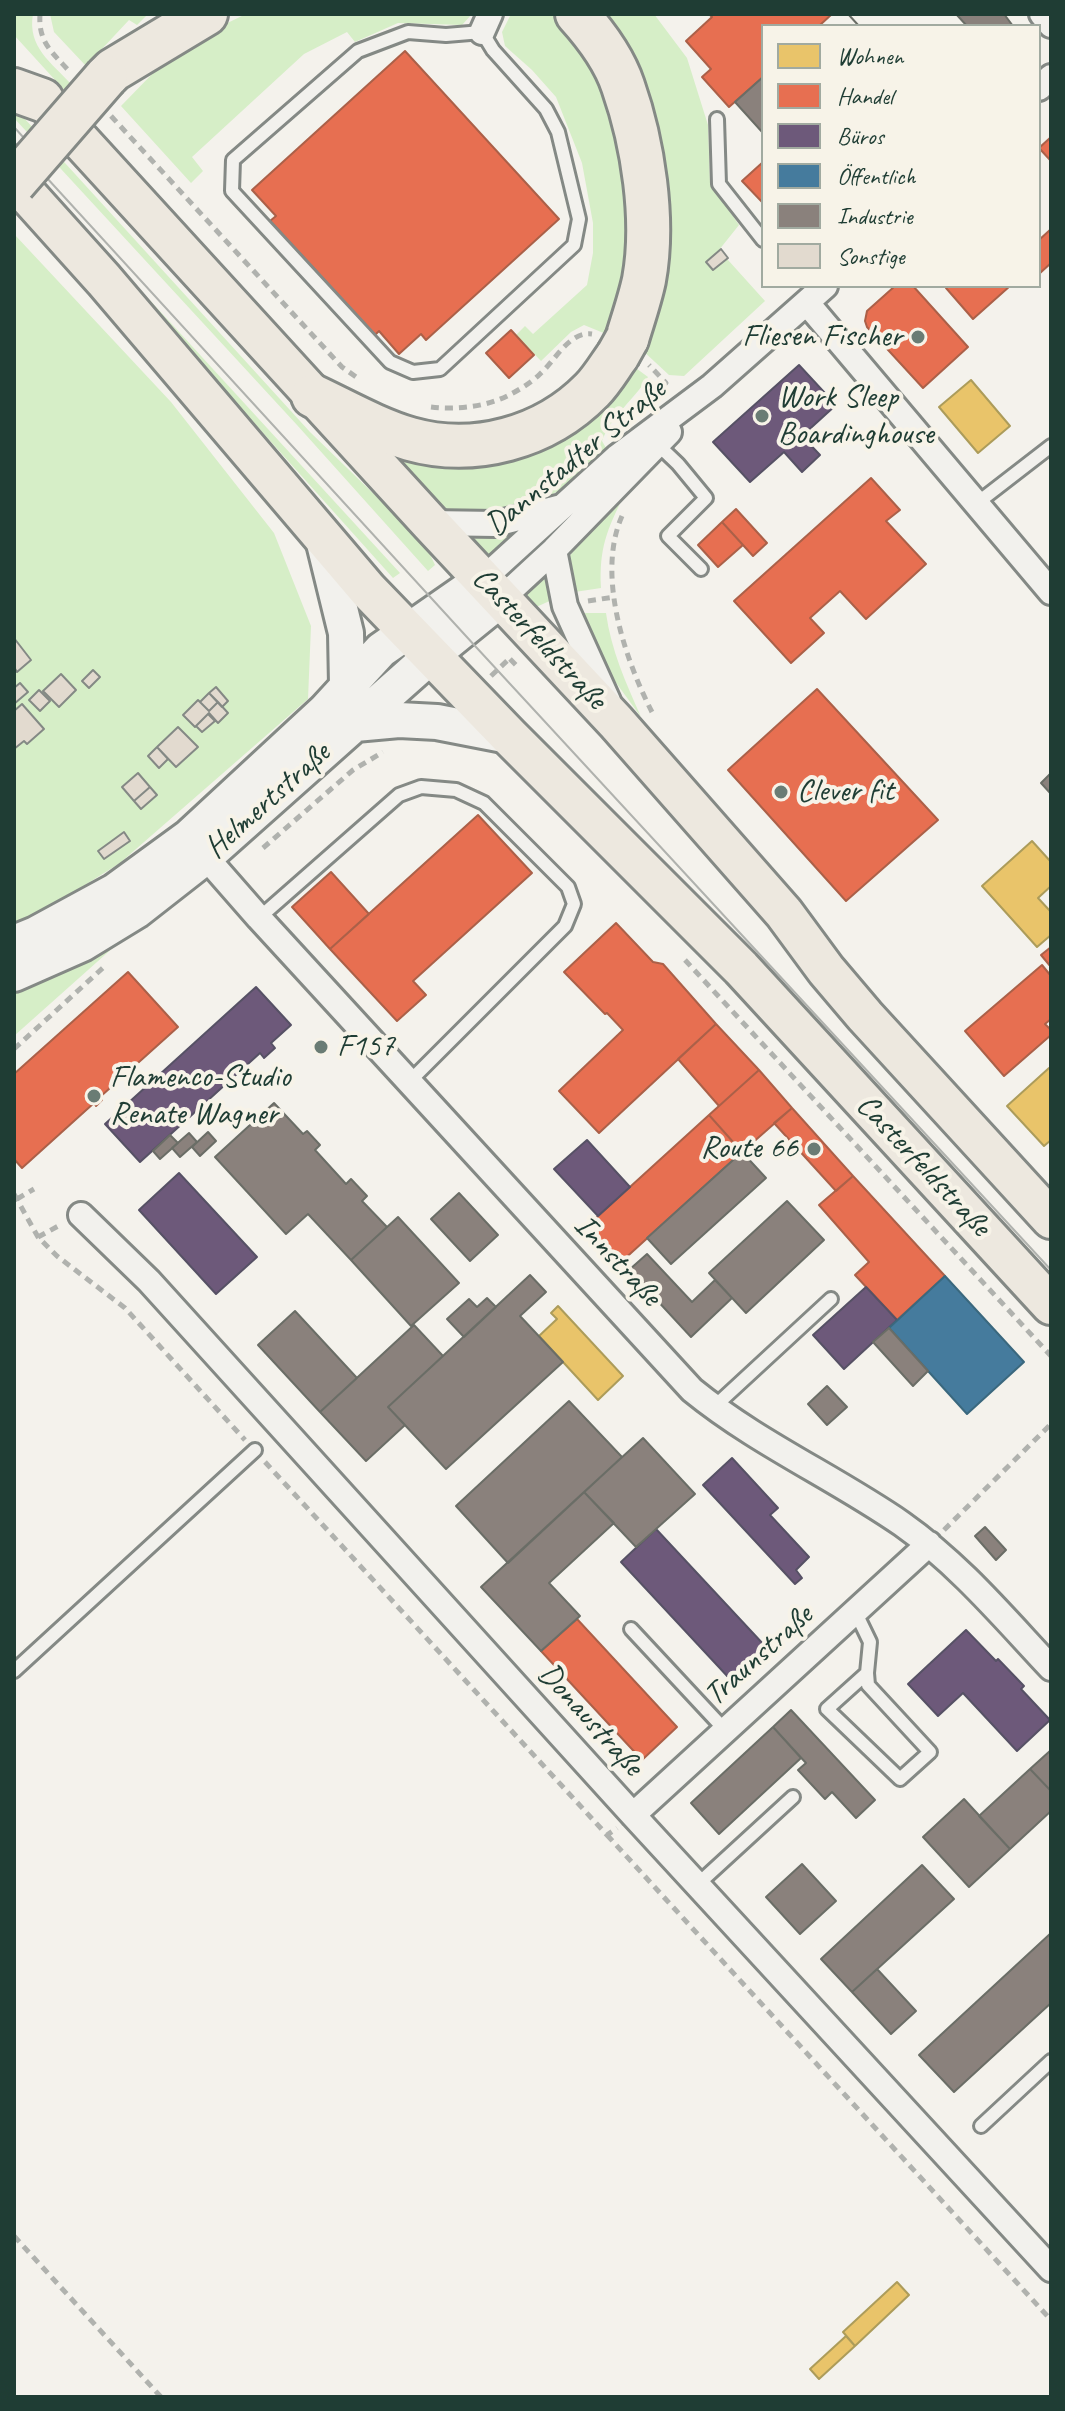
<!DOCTYPE html>
<meta charset="utf-8">
<style>
body{margin:0}
#map{position:relative;width:1065px;height:2411px;overflow:hidden;background:#f4f2ec;font-family:Caveat,sans-serif}
canvas{display:block}
.frame{position:absolute;inset:0;border:16px solid #1f3d34;pointer-events:none}
.legend{position:absolute;left:761px;top:24px;width:280px;height:264px;box-sizing:border-box;background:#f7f3e8;border:2px solid #a1aaa0;margin:0;padding:10px 14px;list-style:none;font-size:24px;color:#1f3d34}
.legend li{display:flex;align-items:center;gap:16px;height:40px}
.legend b{width:40px;border:2px solid #a1aaa0}
</style>
<div id="map">
<canvas width="1065" height="2411"></canvas>
<div class="frame"></div>
<ul class="legend">
<li><b style="height:22px;background:#e9c46a"></b>Wohnen</li>
<li><b style="height:22px;background:#e76f51"></b>Handel</li>
<li><b style="height:22px;background:#6d597a"></b>Büros</li>
<li><b style="height:22px;background:#457b9d"></b>Öffentlich</li>
<li><b style="height:22px;background:#8a817c"></b>Industrie</li>
<li><b style="height:22px;background:#e2dacf"></b>Sonstige</li>
</ul>
</div>
<script>
const c = document.querySelector('canvas').getContext('2d');
c.lineJoin = 'round';
function paint(path, color) { c.fillStyle = color; c.fill(path, 'evenodd'); }
function stroke(path, color, width, dash) { c.strokeStyle = color; c.lineWidth = width; c.lineCap = dash ? 'butt' : 'round'; c.setLineDash(dash || []); c.stroke(path); }
function drawText(font, color, halo, rows, align = 'center') {
  c.font = font + ' Caveat,sans-serif'; c.lineWidth = 8; c.setLineDash([]); c.textBaseline = 'middle'; c.strokeStyle = halo; c.fillStyle = color; for (const [text, x, y, turn = 0] of rows) {
    c.save(); c.translate(x, y); c.rotate((+turn || 0) * Math.PI / 180); c.textAlign = isNaN(turn) ? turn : align; if (halo) c.strokeText(text, 0, 0); c.fillText(text, 0, 0); c.restore();
  }
}
paint(new Path2D(`
 M14 14H33C27 47 52 63 72 85L66 92 14 35Z
 M50 14H148L137 25 129 20 86 66 54 32Z
 M246 14H472L462 25 398 23 355 42 347 32 304 54 192 157 203 171 191 183 121 106 156 70 213 30Z
 M511 14H553L573 32 601 73 631 176 624 304 606 334 584 325 571 332 541 361 516 335 525 326 533 334 587 285 593 253V223L582 163 556 97 532 70 505 46 502 32Z
 M599 14H654L687 58 708 125 710 182 739 225 719 250 765 301 684 376 669 375 641 349 654 312Z
 M14 107 310 432 416 535 426 546 435 565 428 571 297 425 14 118Z
 M14 152 400 573 393 578 14 155Z
 M15 235 171 402 274 533 311 626 308 699 120 863 42 912 14 925Z
 M629 363 648 377C635 399 611 416 602 441L610 455 576 482 539 501 500 514 454 513 440 507 376 439 451 458Z
 M624 495C607 530 599 548 601 588L568 593V558L589 530Z
 M525 527 491 560 466 535Z
 M544 574 554 599 534 608 522 594Z
 M577 613H606C611 650 626 683 641 717L606 669Z
 M134 929 14 1036V990Z`), '#d6eec7');
const homes = new Path2D(`
 M971 380 1010 426 978 453 939 407Z
 M1032 841 1051 862V886L1038 898 1051 912V935L1037 947 982 886Z
 M1049 1068 1051 1070V1140L1044 1146 1007 1106Z
 M558 1306 623 1376 598 1400 539 1336 557 1319 551 1313Z
 M897 2282 909 2295 855 2346 843 2332Z
 M846 2336 855 2346 819 2379 810 2369Z`);
paint(homes, '#e9c46a');
stroke(homes, '#ac9c5a', 2);
const shops = new Path2D(`
 M709 14H832L819 26H763V77L729 107 702 77 711 69 686 41 712 17Z
 M405 51 559 219 426 340 421 334 399 354 379 331 375 335 270 221 276 216 252 190Z
 M1051 137V161L1039 148Z
 M763 162V203L742 181Z
 M1051 229V263L1039 274V240Z
 M895 286H913L968 347 923 388 867 327 865 321 867 311Z
 M948 286H1010L973 319 946 288Z
 M511 330 534 355 509 378 486 353Z
 M871 478 900 510 886 521 926 564 866 619 840 591 810 618 824 633 791 663 734 601Z
 M736 509 767 543 753 556 722 522Z
 M722 522 743 545 718 567 698 545Z
 M817 689 938 820 846 901 728 770Z
 M478 815 532 873 413 981 426 995 397 1021 330 949Z
 M331 872 369 914 330 949 292 907Z
 M616 923 653 962 663 964 716 1024 599 1133 559 1091 623 1030 607 1013 605 1014 564 972Z
 M1051 947V967L1041 955Z
 M1042 965 1051 976V1019L1045 1024 1051 1030V1035L1004 1076 965 1031Z
 M128 972 178 1027 100 1097 102 1100 96 1106 94 1103 22 1168 14 1159V1074Z
 M716 1024 759 1070 719 1106 678 1059Z
 M759 1070 792 1108 742 1152 709 1115Z
 M792 1108 853 1176 836 1191 774 1123Z
 M709 1115 742 1152 620 1263 586 1227Z
 M853 1176 945 1276 897 1320 855 1275 869 1262 819 1205Z
 M577 1619 677 1727 642 1760 541 1651Z`);
paint(shops, '#e76f51');
stroke(shops, '#ab6048', 2);
const offices = new Path2D(`
 M799 365 836 405 802 436 820 455 802 472 784 452 750 482 713 442Z
 M256 987 291 1025 271 1043 275 1048 264 1058 260 1053 140 1162 105 1124Z
 M587 1140 630 1187 598 1216 554 1169Z
 M179 1173 257 1257 216 1294 139 1210Z
 M866 1287 897 1320 844 1369 813 1335Z
 M732 1458 778 1508 770 1515 809 1557 796 1570 802 1578 795 1584 703 1485Z
 M656 1529 765 1646 729 1678 621 1562Z
 M966 1630 996 1661 998 1659 1024 1686 1021 1689 1050 1720 1017 1751 963 1693 938 1716 908 1684Z`);
paint(offices, '#6d597a');
stroke(offices, '#565165', 2);
const public = new Path2D(`
 M945 1276 1024 1362 967 1414 889 1328Z`);
paint(public, '#457b9d');
stroke(public, '#3a687e', 2);
const industry = new Path2D(`
 M848 14H956L967 26H859Z
 M848 14H1004L1013 26H859Z
 M763 77V133L735 102Z
 M1051 773V794L1041 783Z
 M274 1103 303 1134 307 1131 320 1145 315 1150 346 1184 351 1179 367 1196 362 1201 387 1227 351 1260 308 1214 286 1234 215 1157Z
 M208 1132 216 1141 200 1156 192 1147Z
 M189 1133 197 1142 180 1157 172 1148Z
 M170 1135 178 1143 160 1159 153 1151Z
 M742 1152 766 1178 671 1264 647 1238Z
 M459 1193 498 1235 470 1261 431 1219Z
 M787 1201 824 1240 746 1313 709 1273Z
 M398 1217 459 1283 411 1326 351 1260Z
 M647 1254 692 1302 715 1280 732 1298 691 1337 629 1270Z
 M530 1275 546 1292 520 1316 563 1362 446 1469 388 1407Z
 M487 1298 496 1307 464 1337 447 1319 469 1299 477 1307Z
 M295 1311 357 1378 320 1412 258 1345Z
 M414 1325 443 1356 388 1407 405 1425 366 1461 320 1412Z
 M889 1328 928 1371 913 1386 873 1342Z
 M827 1386 847 1407 827 1425 808 1404Z
 M569 1401 622 1457 508 1563 456 1506Z
 M643 1438 695 1494 636 1547 584 1492Z
 M584 1492 614 1523 549 1583 580 1616 541 1651 481 1587Z
 M985 1527 1006 1550 996 1560 975 1536Z
 M791 1710 875 1800 856 1818 832 1792 825 1799 798 1770 806 1763 773 1727Z
 M773 1727 801 1758 719 1834 691 1803Z
 M1051 1750V1791L1030 1769Z
 M1030 1769 1051 1791V1811L1010 1849 979 1816Z
 M964 1799 1010 1849 969 1887 923 1837Z
 M802 1864 836 1901 800 1934 766 1897Z
 M922 1865 954 1899 852 1992 821 1959Z
 M1051 1933V2003L954 2092 919 2055Z
 M877 1969 916 2011 891 2034 852 1992Z`);
paint(industry, '#8a817c');
stroke(industry, '#6a6d66', 2);
const building = new Path2D(`
 M721 249 728 258 713 270 706 262Z
 M14 638 31 660 17 672 14 667Z
 M93 670 100 677 89 688 82 681Z
 M61 674 76 690 59 707 43 691Z
 M20 683 28 692 14 704V688Z
 M216 687 228 701 222 707 209 693Z
 M39 690 50 701 40 711 29 700Z
 M209 693 218 702 209 711 200 702Z
 M198 700 209 711 218 702 228 713 218 723 209 713 195 727 183 715Z
 M22 704 44 729 27 744 24 741 14 749V711Z
 M208 714 215 721 202 732 196 726Z
 M178 727 198 747 176 767 157 747Z
 M157 747 168 759 159 768 148 756Z
 M138 773 150 787 134 801 122 787Z
 M150 787 157 795 141 809 134 801Z
 M124 832 130 841 104 859 98 851Z`);
paint(building, '#e2dacf');
stroke(building, '#848985', 2);
const lane = new Path2D(`
 M408 32 446 35 482 32 493 50 546 109 558 132 579 219 574 245 440 369 413 372 390 362 232 191 233 160 358 51Z
 M717 119 719 184 763 240
 M655 442 678 464 706 498 668 536 701 569
 M976 504 1051 446
 M259 918 399 795 421 787 456 790 484 803 568 887 574 904 565 926 409 1082
 M714 1407 831 1299
 M855 1611 870 1642 867 1673 868 1685 930 1752 900 1779 827 1709 867 1673
 M631 1629 725 1730
 M14 1671 255 1450
 M697 1885 793 1797
 M981 2126 1051 2061`);
const street = new Path2D(`
 M1042 14 1051 25
 M482 32 490 14
 M1039 88 1051 77
 M807 303 1051 592
 M430 523 496 524 561 507
 M554 550 565 606 608 701
 M483 579 617 457 712 386 825 286
 M501 599 554 550 669 432
 M196 846 259 918 692 1390C757 1443 834 1477 902 1524 959 1564 1004 1618 1051 1668
 M81 1215 149 1281 633 1815 1051 2269
 M633 1815 929 1544`);
const secondary = new Path2D(`
 M323 539 346 633 347 685
 M355 724 399 720 437 722 509 736
 M14 943 36 934 115 891 189 837 325 711 381 650 483 579
 M14 974 82 944 136 911 205 857 432 655 501 599`);
const primary = new Path2D(`
 M44 101 430 523 616 722 784 913 826 970 865 1016 1051 1219
 M14 180 104 280 368 590 509 736 741 968 1051 1305`);
const highway = new Path2D(`
 M577 14C596 35 614 59 623 86 643 143 655 220 644 280 640 299 633 319 627 339
 M106 77 113 70 206 14
 M14 90 42 100
 M313 396C345 411 376 429 410 439 474 457 545 438 592 390 602 380 610 366 618 355`);
stroke(lane, '#848985', 18);
stroke(street, '#848985', 30);
stroke(secondary, '#848985', 40);
stroke(primary, '#848985', 44);
stroke(highway, '#848985', 48);
stroke(new Path2D(`
 M40 14C38 42 52 52 69 71
 M111 116 342 367 359 379
 M642 405 666 383 649 365
 M431 407C456 410 486 407 509 395 519 390 532 382 540 374 555 361 569 331 592 334
 M622 516C596 575 625 660 653 714
 M588 601 614 597
 M510 659 519 668
 M491 676 510 658
 M263 848 353 770 383 752
 M685 960 1051 1356
 M14 1049 105 966
 M14 1194 38 1237 57 1256 125 1308 245 1440
 M17 1199 34 1189
 M38 1237 62 1224
 M265 1462 607 1835 617 1828
 M944 1530 1051 1424
 M607 1835 1051 2320
 M14 2236 161 2397`), '#b0b2ae', 5, [8, 6]);
stroke(lane, '#f2f1ed', 12);
stroke(street, '#f2f1ed', 24);
stroke(secondary, '#f2f1ed', 34);
stroke(primary, '#ede8df', 38);
stroke(highway, '#ede8df', 42);
stroke(new Path2D(`
 M14 127 33 148
 M14 142 476 647 1051 1270`), '#b0b2ae', 2);
const highwayBridge = new Path2D(`
 M14 183 106 77
 M618 355 627 339`);
stroke(highwayBridge, '#848985', 48, []);
stroke(highwayBridge, '#ede8df', 42);
for (const [x, y, r, color] of [
 [918,337,8,"#6a7c74"],
 [762,416,8,"#6a7c74"],
 [781,792,8,"#6a7c74"],
 [321,1047,8,"#6a7c74"],
 [94,1096,8,"#6a7c74"],
 [814,1149,8,"#6a7c74"]
]) { const dot = new Path2D(); dot.arc(x, y, r, 0, 2 * Math.PI); c.fillStyle = color; c.fill(dot); stroke(dot, '#f7f3e8', 3); }
drawText('32px', '#1f3d34', '#f7f3e8', [
 ["Fliesen Fischer",902,337,"right"],
 ["Work Sleep",778,398],
 ["Boardinghouse",778,435],
 ["Clever fit",797,792],
 ["F157",337,1047],
 ["Flamenco-Studio",110,1078],
 ["Renate Wagner",110,1115],
 ["Route 66",798,1149,"right"]
], 'left');
drawText('32px', '#1f3d34', '#f7f3e8', [
 ["Dannstadter Straße",576,458,-40],
 ["Casterfeldstraße",539,639,47],
 ["Helmertstraße",268,801,-42],
 ["Casterfeldstraße",923,1166,47],
 ["Innstraße",617,1261,47],
 ["Traunstraße",759,1656,-42],
 ["Donaustraße",590,1720,48]
]);
</script>
